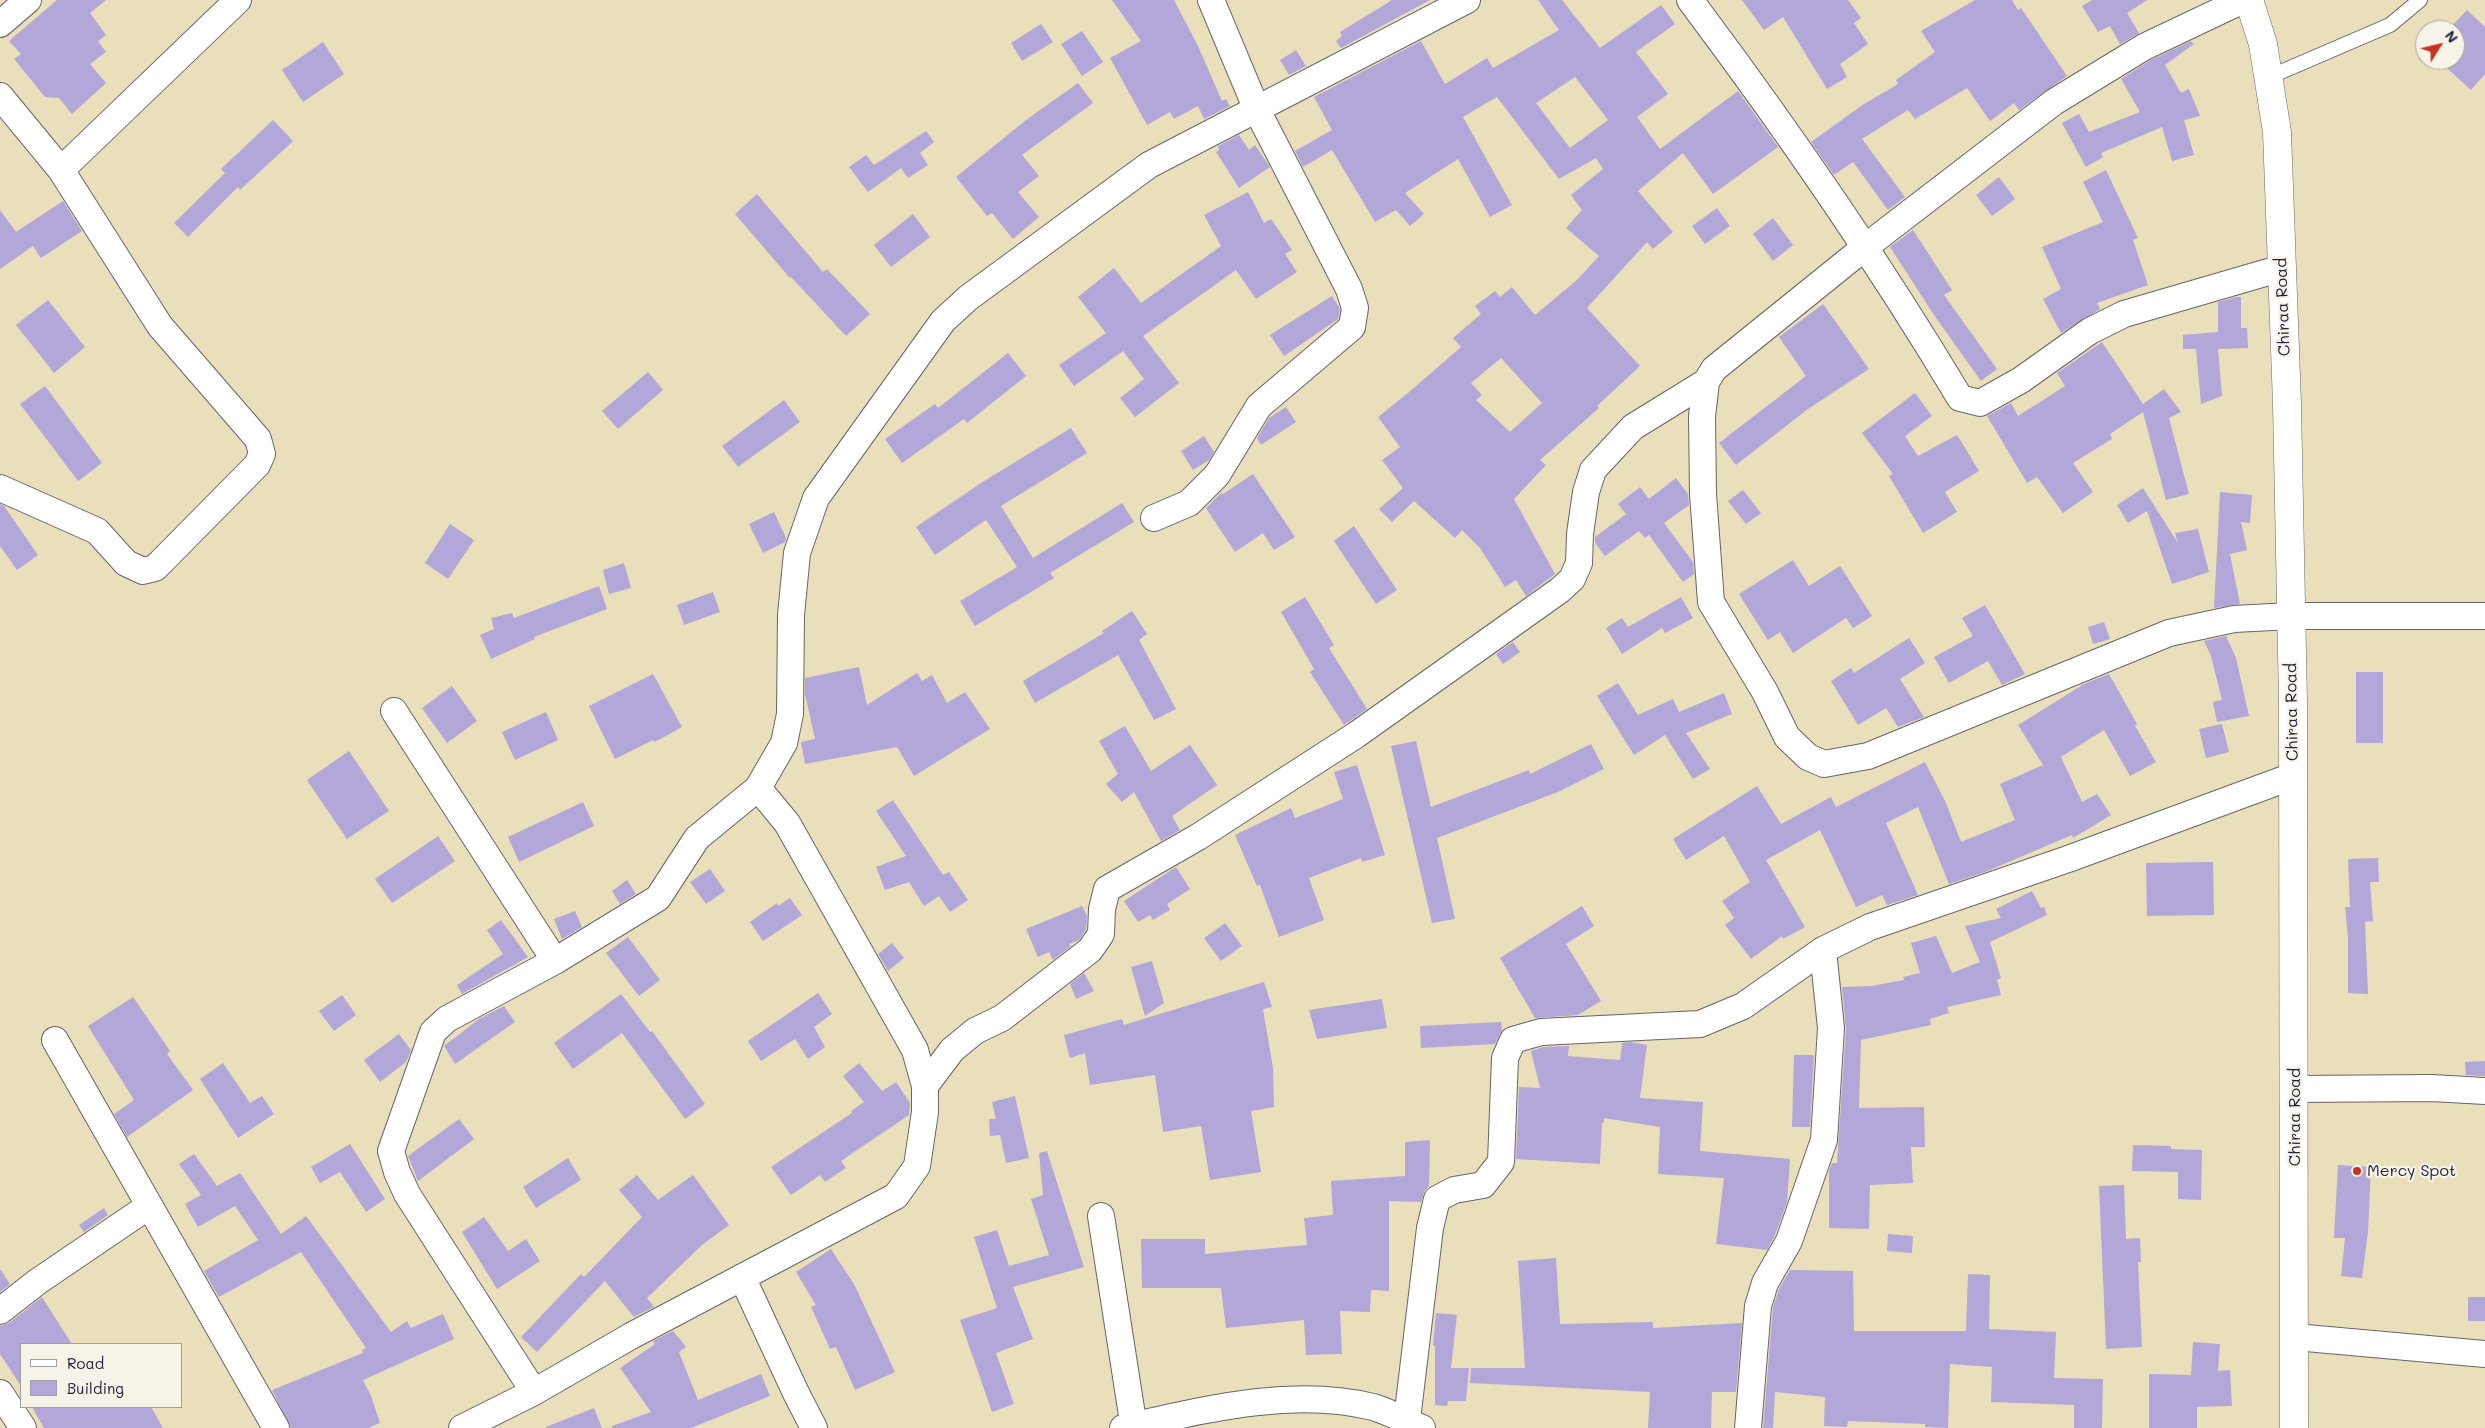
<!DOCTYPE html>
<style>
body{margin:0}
#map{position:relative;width:2485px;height:1428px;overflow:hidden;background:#eadfbb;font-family:Mali,sans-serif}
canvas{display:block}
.legend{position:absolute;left:20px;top:1343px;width:162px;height:65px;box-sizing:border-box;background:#f7f3e8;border:1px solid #a29fa3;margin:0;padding:6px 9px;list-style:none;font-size:15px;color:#22223b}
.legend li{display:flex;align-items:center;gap:10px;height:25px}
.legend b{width:25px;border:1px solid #a29fa3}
.north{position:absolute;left:2415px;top:20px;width:50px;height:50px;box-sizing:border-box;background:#f7f3e8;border:1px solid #a29fa3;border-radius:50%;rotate:54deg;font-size:14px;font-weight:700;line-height:20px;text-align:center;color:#22223b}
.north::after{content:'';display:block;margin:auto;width:18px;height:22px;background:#c8321e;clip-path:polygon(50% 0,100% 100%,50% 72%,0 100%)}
</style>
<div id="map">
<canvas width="2485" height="1428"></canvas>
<ul class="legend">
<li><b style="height:6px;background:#fff"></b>Road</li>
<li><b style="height:14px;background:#b3a6d8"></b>Building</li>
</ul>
<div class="north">N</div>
</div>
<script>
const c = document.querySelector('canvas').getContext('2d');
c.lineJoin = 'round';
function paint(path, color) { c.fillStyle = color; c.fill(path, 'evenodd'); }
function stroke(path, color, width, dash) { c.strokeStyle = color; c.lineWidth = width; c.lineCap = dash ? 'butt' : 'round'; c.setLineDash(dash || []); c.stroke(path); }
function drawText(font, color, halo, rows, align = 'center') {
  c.font = font + ' Mali,sans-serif'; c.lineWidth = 4.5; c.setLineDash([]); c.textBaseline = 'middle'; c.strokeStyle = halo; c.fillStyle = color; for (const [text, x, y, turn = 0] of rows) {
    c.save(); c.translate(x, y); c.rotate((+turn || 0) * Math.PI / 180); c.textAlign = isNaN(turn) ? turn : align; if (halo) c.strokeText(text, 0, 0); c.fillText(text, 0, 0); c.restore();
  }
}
paint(new Path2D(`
 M57 0H106L90 13 106 35 98 41 106 52 90 64 106 83 72 114 59 98 45 97 14 59 21 54 9 41Z
 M1112 0H1174L1198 46 1222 101 1226 99 1230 106 1204 119 1198 106 1174 119 1170 112 1147 125 1110 58 1141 41Z
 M1392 0H1430L1341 48 1336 41 1342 36 1340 32Z
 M1538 0H1562L1600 48 1661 5 1675 24 1636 52 1668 94 1637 117 1660 149 1738 91 1778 147 1713 194 1683 153 1638 191 1673 232 1653 249 1647 242 1587 308 1640 366 1597 406 1599 408 1540 460 1546 465 1514 499 1555 574 1526 596 1516 580 1505 587 1480 548 1462 530 1455 538 1414 501 1392 522 1379 509 1403 488 1382 460 1400 447 1378 417 1408 393 1461 347 1453 338 1481 314 1475 306 1495 291 1500 297 1512 287 1535 315 1577 280 1599 256 1566 228 1582 210 1571 195 1603 169 1596 158 1559 179 1497 97 1463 117 1512 205 1490 217 1458 159 1405 193 1424 214 1410 226 1396 210 1375 222 1332 150 1303 167 1295 151 1332 130 1314 97 1421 41 1445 84 1487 58 1493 68 1559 30ZM1575 77 1608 120 1570 148 1536 103ZM1501 358 1542 403 1510 432 1476 400 1482 395 1471 383Z
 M1742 0H1848L1861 18 1854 23 1868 44 1840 64 1847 77 1827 89 1783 17 1764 30Z
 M1975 0H2012L2018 10 2021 8 2067 76 2019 110 2014 103 1990 121 1967 88 1915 119 1908 110 1862 139 1905 197 1888 210 1853 162 1834 175 1811 142 1864 104 1898 84 1896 80 1935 52 1921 31Z
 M2092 0H2147L2127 13 2139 33 2120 44 2110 26 2098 32 2082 6Z
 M2467 10 2485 27V74L2471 90 2438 60H2455V30H2448Z
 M1041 24 1053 42 1022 61 1011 43Z
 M1082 31 1103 62 1082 76 1061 44Z
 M2191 41 2194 44 2165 65 2181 93 2189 89 2200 116 2184 120 2194 155 2172 161 2162 127 2101 153 2103 157 2086 167 2062 123 2079 114 2089 132 2140 112 2121 79 2151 60Z
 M323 42 344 74 303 102 282 70Z
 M1296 50 1306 66 1289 75 1280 60Z
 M1078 83 1093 103 1022 155 1039 176 1018 192 1039 217 1013 239 992 213 987 216 956 177 1026 120Z
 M273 120 293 141 240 190 238 187 188 237 174 223 225 173 221 169Z
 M926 131 934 142 920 153 928 165 908 178 901 168 868 192 849 167 866 155 874 165Z
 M1239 135 1249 150 1255 145 1270 167 1239 188 1216 152 1219 150 1218 146Z
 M2106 170 2138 238 2133 240 2148 285 2097 303 2100 309 2061 333 2043 299 2061 289 2042 247 2103 222 2083 182Z
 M1999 177 2015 199 1992 216 1976 195Z
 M1248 192 1264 223 1271 219 1292 250 1285 254 1297 272 1256 299 1236 270 1143 336 1179 383 1135 417 1120 398 1144 379 1123 351 1074 386 1059 365 1106 333 1078 297 1114 268 1141 303 1221 246 1204 215Z
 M757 194 823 272 827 269 870 314 846 336 791 277 790 278 735 214Z
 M63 201 82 231 41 258 33 246 0 269V210L16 232Z
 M1717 208 1730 226 1705 244 1692 226Z
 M913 214 930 237 891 267 874 245Z
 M1773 218 1793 245 1773 261 1753 234Z
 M1913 230 1952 290 1944 295 1997 369 1981 381 1934 315 1890 247Z
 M1332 296 1340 309 1338 319 1284 356 1270 335Z
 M2236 297H2241V328H2247L2248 348 2218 349 2222 396 2201 404 2196 349H2183V335L2218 332V302Z
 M48 300 85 347 54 373 16 325Z
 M1823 304 1869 369 1808 409 1736 465 1719 443 1806 376 1779 337Z
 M2102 342 2143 404 2164 389 2181 412 2169 418 2189 494 2166 500 2143 412 2110 434 2112 439 2073 463 2093 492 2063 513 2037 477 2027 483 1987 416 2011 403 2018 416 2065 386 2057 373Z
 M1008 353 1026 376 967 423 964 419 902 463 885 439 935 404 938 408Z
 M648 372 663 390 618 429 602 411Z
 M45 386 102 463 78 481 20 404Z
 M1915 393 1932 416 1905 436 1918 456 1957 435 1979 471 1945 492 1957 512 1923 533 1889 476 1893 474 1862 433Z
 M784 400 800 422 738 467 722 446Z
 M1286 407 1296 422 1261 445 1257 438 1269 418Z
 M1071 428 1087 453 1001 506 1033 558 1122 503 1134 522 1050 573 1054 578 975 626 960 601 1017 567 986 520 935 555 916 527 984 481Z
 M1204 436 1214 452 1209 460 1193 470 1181 451Z
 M1253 474 1295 537 1274 550 1263 533 1235 552 1206 508 1221 493 1223 494Z
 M1676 478 1688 494 1689 505 1664 523 1693 562 1694 574 1683 582 1649 535 1645 538 1639 531 1605 556 1595 543V537L1626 514 1618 504 1640 487 1649 499Z
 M2143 488 2178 543 2175 533 2198 529 2209 572 2172 584 2147 511 2128 523 2117 505Z
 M1743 490 1761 513 1746 524 1728 501Z
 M2220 492 2252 495 2250 523 2241 522 2247 550 2230 554 2240 604 2214 608Z
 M0 504 4 506 38 555 17 570 0 546Z
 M774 512 786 538 785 542 763 553 749 524Z
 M450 524 474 540 448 579 425 563Z
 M1354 526 1397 590 1376 604 1334 541Z
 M1793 560 1809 586 1840 566 1872 616 1853 628 1846 618 1793 653 1780 632 1768 640 1739 594Z
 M624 563 631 588 609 594 603 570Z
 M599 586 607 609 534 637 535 639 491 659 480 635 494 629 491 618 512 613 514 618Z
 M713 592 720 612 684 625 677 605Z
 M1305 597 1334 645 1329 648 1367 709 1344 725 1310 672 1314 669 1281 612Z
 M1681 597 1693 618 1665 633 1662 628 1622 654 1606 628 1622 618 1628 627Z
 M1985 605 2025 674 2002 685 1988 661 1949 683 1934 657 1973 636 1962 618Z
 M1132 611 1147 634 1139 640 1176 709 1154 720 1118 655 1035 703 1023 681 1104 633 1102 631Z
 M2104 622 2110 639 2093 644 2088 627Z
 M2226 636 2236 658 2249 716 2217 722 2213 702 2222 700 2211 656 2204 641Z
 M1909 638 1925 663 1900 679 1924 717 1898 727 1886 708 1858 725 1831 681 1851 668 1854 673Z
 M1513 642 1520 652 1503 664 1496 654Z
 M859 667 867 705 917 673 922 681 932 675 947 703 965 692 990 729 914 776 897 747 805 764 801 742 815 739 805 694V678Z
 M2356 672H2383V743H2356Z
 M653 674 682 727 655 742 653 740 615 759 589 706Z
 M2109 674 2137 724 2135 726 2156 762 2130 776 2104 730 2061 757 2082 802 2097 794 2111 815 2073 838 2072 835 1985 872 1949 884 1918 807 1886 823 1918 895 1887 905 1882 895 1856 907 1820 830 1766 860 1805 927 1783 939 1782 936 1751 959 1725 925 1734 918 1722 901 1750 882 1724 836 1686 860 1673 839 1757 786 1781 824 1831 797 1836 807 1925 762 1946 803 1961 842 2015 820 2000 784 2043 765 2018 725 2084 684Z
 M1618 683 1638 715 1673 699 1679 712 1724 693 1732 714 1686 733 1710 769 1693 779 1665 735 1634 755 1597 696Z
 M452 686 477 721 447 743 422 708Z
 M546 712 558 740 515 760 502 732Z
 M2222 724 2229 752 2206 758 2199 729Z
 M1125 726 1151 771 1190 745 1217 785 1172 816 1180 830 1161 841 1134 792 1122 802 1106 784 1118 774 1099 741Z
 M1416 741 1431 807 1529 770 1530 774 1591 744 1604 769 1558 792 1437 838 1455 919 1432 923 1391 746Z
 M349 751 389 811 347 839 307 780Z
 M1357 765 1385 855 1362 862 1361 858 1309 878 1324 920 1279 937 1260 885 1257 886 1235 835 1291 808 1295 818 1343 799 1334 772Z
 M893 800 943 875 949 872 968 900 950 912 939 896 924 906 909 882 885 890 876 867 906 856 876 811Z
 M583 802 594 826 519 862 508 837Z
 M438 836 455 861 392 903 375 879Z
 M2378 858 2379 882H2370L2373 921 2365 922 2368 994 2348 993V937L2345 907H2350L2348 859Z
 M2213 862 2214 915 2147 916 2146 863Z
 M1176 867 1190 889 1167 904 1170 910 1153 920 1150 915 1138 922 1124 901Z
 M710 869 725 891 706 904 690 882Z
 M627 880 636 894 620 904 612 891Z
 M2032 891 2041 908 2044 907 2047 915 1990 942 2001 978 1997 980 2001 995 1947 1007 1949 1013 1930 1019 1931 1025 1861 1040 1859 1108 1924 1107 1925 1147H1911L1913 1183 1870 1185 1869 1229 1829 1228V1171L1832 1163H1837L1846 1029 1842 987 1872 986 1904 980 1903 977 1920 973 1911 943 1936 936 1952 973 1980 962 1965 926 2001 918 1996 909Z
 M790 898 802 915 763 941 750 922 777 903 778 906Z
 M1082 906 1087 916 1086 929 1079 940 1069 944 1071 946 1053 960 1049 952 1038 957 1026 929Z
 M1582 906 1594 926 1566 944 1601 1001 1578 1015 1535 1018 1500 958Z
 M575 911 582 927 562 939 554 919Z
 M501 920 528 957 462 994 457 985 503 954 487 930Z
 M1225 923 1242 946 1221 961 1204 938Z
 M628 937 660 980 639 996 606 953Z
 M892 943 904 958 888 971 878 954Z
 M1152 961 1164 1003 1145 1016 1131 967Z
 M1084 973 1094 991 1076 999 1070 984Z
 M1264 982 1272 1007 1263 1009 1273 1068 1274 1107 1251 1111 1261 1172 1210 1180 1201 1126 1163 1132 1155 1075 1090 1085 1085 1053 1070 1058 1069 1055 1064 1035 1122 1019 1124 1025Z
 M818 993 832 1014 814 1027 825 1047 808 1059 795 1039 761 1061 748 1041Z
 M621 994 650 1032 652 1031 705 1104 685 1119 622 1033 573 1069 554 1043Z
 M342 995 356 1015 334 1031 319 1011Z
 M133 997 170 1051 167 1054 193 1090 127 1137 114 1114 134 1100 88 1026Z
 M1382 999 1387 1028 1317 1039 1309 1010Z
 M504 1006 515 1022 455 1064 444 1046 479 1019Z
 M1501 1022 1502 1030 1495 1044 1421 1048 1420 1026Z
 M399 1034 411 1050 406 1062 380 1082 364 1060Z
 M1631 1042 1647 1045 1640 1098 1703 1102 1700 1151 1790 1159 1787 1202 1775 1235 1767 1250 1716 1244 1724 1178 1658 1174 1660 1127 1604 1118V1123H1602L1600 1164 1516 1159 1519 1087 1540 1088 1531 1051 1543 1047 1569 1046 1568 1056 1620 1060 1622 1043Z
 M1794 1055H1814L1810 1127H1792Z
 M2485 1061V1076L2466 1075 2465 1062Z
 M223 1063 250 1103 262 1096 274 1114 238 1138 200 1079Z
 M859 1063 882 1091 896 1082 910 1103 909 1115 841 1161 846 1168 825 1182 820 1175 791 1195 771 1167 852 1113 851 1111 864 1102 843 1076Z
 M1015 1096 1029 1158 1006 1163 1000 1135 990 1136 989 1119H996L992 1102Z
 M459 1119 474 1139 418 1181 408 1156Z
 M1430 1140 1429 1186 1425 1190 1421 1202 1389 1201V1291L1371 1290 1370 1312 1340 1311 1342 1354 1306 1355 1304 1320 1226 1328 1221 1288H1142L1141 1239H1205V1254L1307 1245 1304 1218 1333 1215 1331 1181 1405 1176V1142Z
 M350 1144 385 1199 366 1212 340 1172 320 1183 311 1167Z
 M2133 1145 2171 1146V1149L2202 1150 2201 1200 2178 1199V1172L2132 1171Z
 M1047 1151 1084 1267 1013 1287 1033 1339 996 1353 1014 1404 992 1412 960 1320 997 1308 974 1237 997 1230 1009 1266 1049 1255 1031 1199 1043 1195 1039 1153Z
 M194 1154 217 1186 240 1173 281 1234 306 1216 391 1332 407 1321 411 1328 443 1314 454 1339 363 1380 371 1396 380 1423 368 1428H291L272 1390 363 1353 362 1350 366 1348 301 1252 219 1297 204 1271 258 1240 235 1206 198 1227 185 1204 201 1195 179 1164Z
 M568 1158 581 1180 536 1208 523 1187Z
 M2338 1165 2371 1167 2368 1232 2362 1278 2341 1276 2345 1238H2334Z
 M637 1175 658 1200 693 1175 729 1225 702 1245 647 1298 654 1307 634 1317 605 1281 537 1352 521 1337 581 1274 584 1277 642 1217 619 1190Z
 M2124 1185 2126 1239 2140 1238 2141 1262H2138L2142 1347 2106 1349 2099 1186Z
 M104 1208 108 1215 84 1232 79 1225Z
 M484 1217 508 1251 526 1239 540 1261 497 1289 462 1232Z
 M1888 1234 1913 1236 1912 1253 1887 1251Z
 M831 1249 854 1284 895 1372 855 1390 836 1347 830 1349 811 1307 816 1305 796 1272Z
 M1556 1258 1560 1324 1653 1322V1328L1742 1323 1736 1392H1712L1711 1428H1648L1650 1392 1470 1383 1471 1368H1525L1518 1261Z
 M0 1269 10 1284 0 1292Z
 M1790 1270 1853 1271 1854 1331H1966L1968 1274 1990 1275 1989 1329 2056 1332 2054 1378 2103 1379 2102 1428H2074V1405L1991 1402 1992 1367 1950 1364 1948 1428 1925 1427V1424L1848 1421 1847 1427 1824 1426 1825 1397 1775 1392 1773 1428H1763L1773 1307 1779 1289Z
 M42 1297 72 1344H21V1386L0 1354V1326L9 1323Z
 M2468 1297H2485V1321H2468Z
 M1436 1313 1457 1315 1451 1368H1469L1466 1401H1448L1447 1406 1435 1405V1346L1433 1345Z
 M673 1331 686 1347 679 1352 698 1400 761 1374 770 1396 691 1428H612V1426L651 1412 620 1368 655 1344 653 1341Z
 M2193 1342 2220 1344 2218 1371 2230 1370 2232 1406 2197 1407V1428H2149V1374L2191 1375Z
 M32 1407H151L163 1428H44Z
 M594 1408 602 1428H546V1427Z`), '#b3a6d8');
const service = new Path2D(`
 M2269 77 2390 25 2420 0`);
const minor = new Path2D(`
 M1690 0C1786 128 1878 261 1960 398L1980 403 2021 380 2090 331 2124 314 2282 268
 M2243 0 2144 47 2054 102 1864 248 1714 369 1706 382 1702 416 1703 494 1711 602 1765 692 1787 737 1808 757 1824 764 1868 756 2169 633 2234 619 2291 616H2485
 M0 24 28 0
 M0 96 61 170 160 326 258 439 262 454 257 465 164 559 155 568 143 571 126 563 97 531 0 488
 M61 170 238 0
 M1154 518 1189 503 1217 475 1259 406 1352 327 1355 308 1349 289 1257 110 1211 0
 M394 711 555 961
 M55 1040 276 1428
 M925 1086 952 1050 975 1031 1002 1018 1090 950 1101 934 1102 909 1107 889 1198 837 1356 735 1560 590 1572 579 1579 563 1580 534 1586 492 1593 470 1633 427 1706 382
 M2295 1089 2432 1088 2485 1091
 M1101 1216 1134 1428
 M742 1277 796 1393 814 1428
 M0 1311 37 1282 149 1206
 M2295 1337 2485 1354
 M534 1392 631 1336 896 1196 917 1166 925 1112V1086L915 1050 787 823 758 788
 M0 1393 23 1428
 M462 1428 534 1392 407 1194 397 1172 391 1151 433 1032 447 1019 555 961 658 898 697 838 758 788 784 743 790 714 791 615 797 553 816 498 943 321 968 298 1149 165 1467 0
 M1123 1428C1204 1410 1290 1387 1373 1407 1390 1412 1406 1421 1422 1428
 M1406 1428 1430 1228 1437 1199 1454 1190 1483 1185 1501 1162 1505 1058 1513 1040 1541 1032 1700 1024 1743 1006 1823 950 1870 927 2068 859 2293 776
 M1748 1428 1758 1306 1765 1283 1789 1241 1824 1140 1831 1028 1823 950`);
const trunk = new Path2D(`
 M2249 0 2263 44 2277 132 2287 404 2293 702 2294 1428`);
stroke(service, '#686468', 16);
stroke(minor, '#686468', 28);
stroke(trunk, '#686468', 29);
stroke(service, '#fff', 14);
stroke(minor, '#fff', 26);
stroke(trunk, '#fff', 28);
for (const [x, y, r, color] of [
 [2357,1171,5,"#c8321e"]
]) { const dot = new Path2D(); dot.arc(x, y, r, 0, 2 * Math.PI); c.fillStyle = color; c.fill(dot); stroke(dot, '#f7f3e8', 2); }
drawText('16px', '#22223b', '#f7f3e8', [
 ["Chiraa Road",2283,307,-92],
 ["Chiraa Road",2292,712,-91],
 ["Chiraa Road",2295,1117,-90]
]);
drawText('16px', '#22223b', '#f7f3e8', [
 ["Mercy Spot",2367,1171]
], 'left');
</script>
